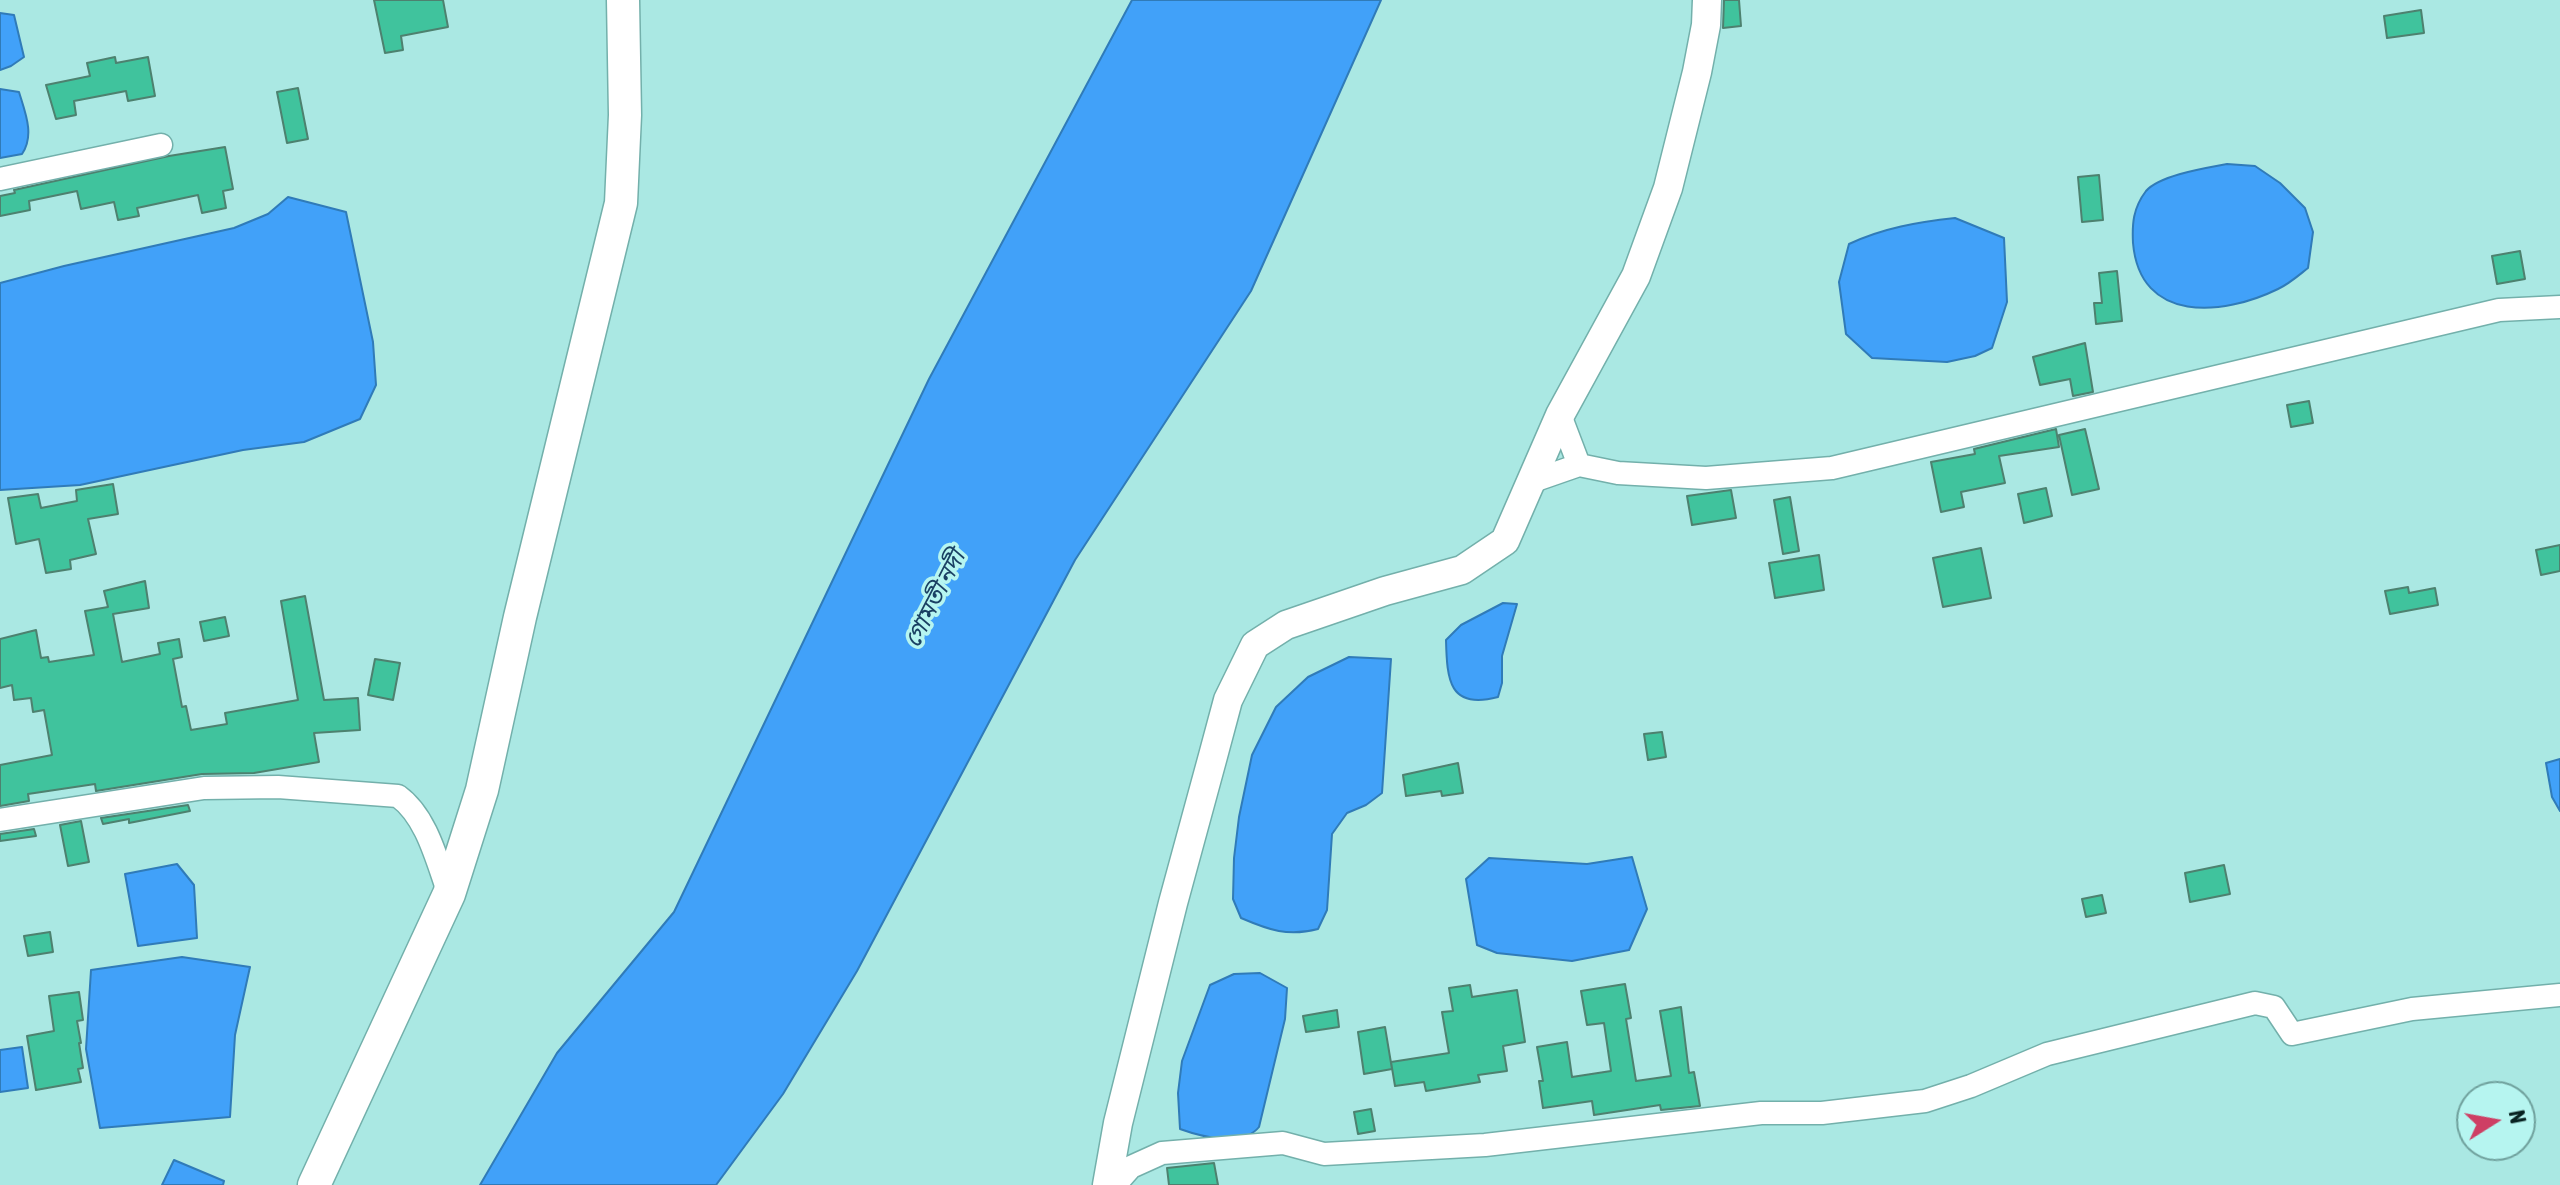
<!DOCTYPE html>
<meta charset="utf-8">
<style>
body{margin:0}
#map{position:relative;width:2560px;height:1185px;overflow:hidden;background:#aae8e3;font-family:"Asap Condensed",sans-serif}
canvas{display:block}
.north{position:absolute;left:2456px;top:1081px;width:80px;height:80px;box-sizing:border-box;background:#b6f5f0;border:2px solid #70a19d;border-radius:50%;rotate:79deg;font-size:22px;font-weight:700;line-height:32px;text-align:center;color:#082221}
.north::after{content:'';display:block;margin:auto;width:28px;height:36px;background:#ce3f64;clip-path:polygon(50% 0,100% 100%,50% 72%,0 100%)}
</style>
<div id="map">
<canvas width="2560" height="1185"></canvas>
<div class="north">N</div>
</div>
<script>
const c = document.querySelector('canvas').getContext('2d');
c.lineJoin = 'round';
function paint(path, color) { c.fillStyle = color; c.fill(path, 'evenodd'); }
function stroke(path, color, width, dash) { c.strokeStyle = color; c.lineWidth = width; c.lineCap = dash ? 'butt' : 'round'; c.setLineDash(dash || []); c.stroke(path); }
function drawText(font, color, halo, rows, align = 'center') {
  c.font = font + ' "Asap Condensed","Noto Sans Bengali",sans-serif'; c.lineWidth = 7; c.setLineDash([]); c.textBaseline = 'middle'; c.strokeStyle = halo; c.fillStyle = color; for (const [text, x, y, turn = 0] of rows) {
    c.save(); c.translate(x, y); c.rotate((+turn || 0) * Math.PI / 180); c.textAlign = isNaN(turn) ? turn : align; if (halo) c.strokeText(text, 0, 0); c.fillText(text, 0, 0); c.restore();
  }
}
const water = new Path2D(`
 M1132 0H1381L1251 291 1075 560 857 971 783 1094 716 1185H480L557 1053 674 912 929 379Z
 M0 13 14 15 24 57 11 66 0 70Z
 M0 89 19 92C25 112 35 135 22 154L0 158Z
 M2227 164 2255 166 2280 183 2305 208 2313 232 2308 268C2299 275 2289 284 2278 289 2223 316 2140 324 2133 243 2132 224 2133 208 2146 191 2160 175 2206 168 2227 164Z
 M288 197 346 212 373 342 376 385 360 419 304 442 243 450 80 485 0 490V283L64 266 234 228 268 214Z
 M1955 218 2004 238 2007 302 1992 348 1975 356 1947 362 1872 358 1846 334 1839 282 1849 244C1883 228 1918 222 1955 218Z
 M1503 603 1517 604 1502 656V683L1498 697C1449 710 1447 680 1446 640L1461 625Z
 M1349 657 1391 659 1382 793 1366 805 1347 813 1332 834 1327 910 1318 929C1288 937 1269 930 1241 918L1233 899 1234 858 1239 817 1252 755 1276 707 1308 677Z
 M2560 759V811L2552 797 2546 763Z
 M1632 857 1647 909 1629 950 1572 961 1497 953 1477 945 1466 879 1489 858 1587 864Z
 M177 864 194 885 197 938 138 946 125 874Z
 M182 957 250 967 235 1035 230 1117 100 1128 86 1049 91 970Z
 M1260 973 1287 988 1285 1019 1259 1127C1243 1147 1202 1137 1180 1129L1178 1093 1182 1061 1210 985 1234 974Z
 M22 1047 28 1088 0 1092V1050Z
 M174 1160 224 1181 223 1185H162Z`);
paint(water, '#41a1f9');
stroke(water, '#307bb8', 2);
const building = new Path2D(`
 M374 0H443L448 27 401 36 403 50 385 53Z
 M1724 0H1739L1741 26 1723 28Z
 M2421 10 2424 33 2387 38 2384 16Z
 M115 57 116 63 148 57 155 96 128 101 126 91 74 101 76 115 56 119 46 85 90 76 87 63Z
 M298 88 308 139 287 143 277 92Z
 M225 147 233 189 223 191 226 208 202 213 198 195 137 208 139 216 118 220 114 202 81 209 77 191 29 201 30 210 0 216V196L15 193 14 190 169 156Z
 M2099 175 2103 220 2082 222 2078 177Z
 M2520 251 2525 279 2497 284 2492 256Z
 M2117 271 2122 321 2096 324 2094 303H2102L2099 273Z
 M2085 343 2093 392 2073 396 2070 379 2040 385 2033 357Z
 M2309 401 2313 423 2291 427 2287 405Z
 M2056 429 2059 447 1999 456 2005 483 1961 492 1964 507 1941 512 1931 462 1975 454 1974 449Z
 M2085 429 2099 489 2072 495 2059 435Z
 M113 484 118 514 88 519 96 554 70 560 71 569 46 573 39 539 16 544 8 498 38 494 41 508 77 501 76 490Z
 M2046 488 2052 516 2024 523 2018 494Z
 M1731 490 1736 518 1692 525 1687 496Z
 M1790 497 1799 551 1783 554 1774 500Z
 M2560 545V571L2541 575 2536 550Z
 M1981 548 1991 598 1943 607 1933 558Z
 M1819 555 1824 590 1775 598 1769 563Z
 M145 581 149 608 113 614 122 662 160 654 158 643 179 639 182 657 173 659 182 707 186 706 191 730 227 724 225 713 298 700 281 601 305 596 324 700 358 698 360 730 314 733 319 762 254 773 202 774 96 791 95 784 28 794 29 801 0 806V765L52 755 44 710 33 712 31 698 14 700 12 685 0 688V639L36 630 41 658 48 657 49 662 94 655 85 611 108 607 104 591Z
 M2408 587 2409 593 2435 588 2438 605 2390 614 2385 591Z
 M225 617 229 636 204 641 200 622Z
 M375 659 400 663 393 700 368 695Z
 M1662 732 1666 757 1648 760 1644 734Z
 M1458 763 1463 793 1442 796 1441 791 1406 796 1403 775Z
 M188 805 190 811 129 823V819L103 824 101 818Z
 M81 821 89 862 68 866 60 825Z
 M34 829 36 836 0 841V834Z
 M2224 865 2230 894 2190 902 2185 873Z
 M2102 895 2106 913 2086 917 2082 899Z
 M50 932 53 952 28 956 24 936Z
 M1625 984 1631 1018 1626 1019 1636 1081 1671 1076 1660 1011 1681 1007 1689 1073 1694 1072 1700 1106 1661 1110 1660 1105 1594 1115 1592 1101 1543 1108 1539 1081H1543L1537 1047 1567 1042 1572 1077 1611 1071 1604 1023 1587 1025 1581 991Z
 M1470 985 1472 997 1517 990 1525 1042 1503 1046 1507 1071 1478 1075 1480 1082 1426 1091 1424 1082 1395 1086 1391 1062 1449 1053 1442 1012 1453 1011 1449 988Z
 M79 992 83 1020 77 1021 81 1043H79L83 1068 78 1069 81 1082 36 1090 27 1036 54 1031 49 996Z
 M1337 1010 1339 1027 1306 1032 1303 1016Z
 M1385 1027 1392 1069 1364 1074 1358 1032Z
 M1371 1109 1375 1131 1358 1134 1354 1112Z
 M1214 1163 1218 1185H1169L1167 1168Z`);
paint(building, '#40c39d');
stroke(building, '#4d816f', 2);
const minor = new Path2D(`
 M0 179 161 145
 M1560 415 1579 465 1618 473 1706 478 1832 468 2499 310 2560 307
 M1533 481 1579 465
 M0 820 204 788 278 787 398 796C427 817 437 861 449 894
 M1115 1185 1131 1167 1162 1153 1283 1143 1324 1154 1485 1145 1761 1113H1822L1925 1101 1971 1086 2047 1054 2255 1003 2274 1007 2292 1034 2412 1009 2560 995`);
const tertiary = new Path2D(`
 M1107 1185 1118 1123 1173 903 1213 756 1228 700 1255 645 1286 625 1385 591 1462 570 1505 541 1560 415 1636 276 1668 188 1697 72 1706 25 1707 0`);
const secondary = new Path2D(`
 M314 1185 449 894 482 790 520 617 621 203 625 115 623 0`);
stroke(minor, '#73b0ab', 25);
stroke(tertiary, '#73b0ab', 31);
stroke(secondary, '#73b0ab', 35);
stroke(minor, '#fff', 22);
stroke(tertiary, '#fff', 28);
stroke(secondary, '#fff', 32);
drawText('italic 24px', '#1a4063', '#b6f5f0', [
 ["গোমতী নদী",935,599,-63]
]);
</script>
